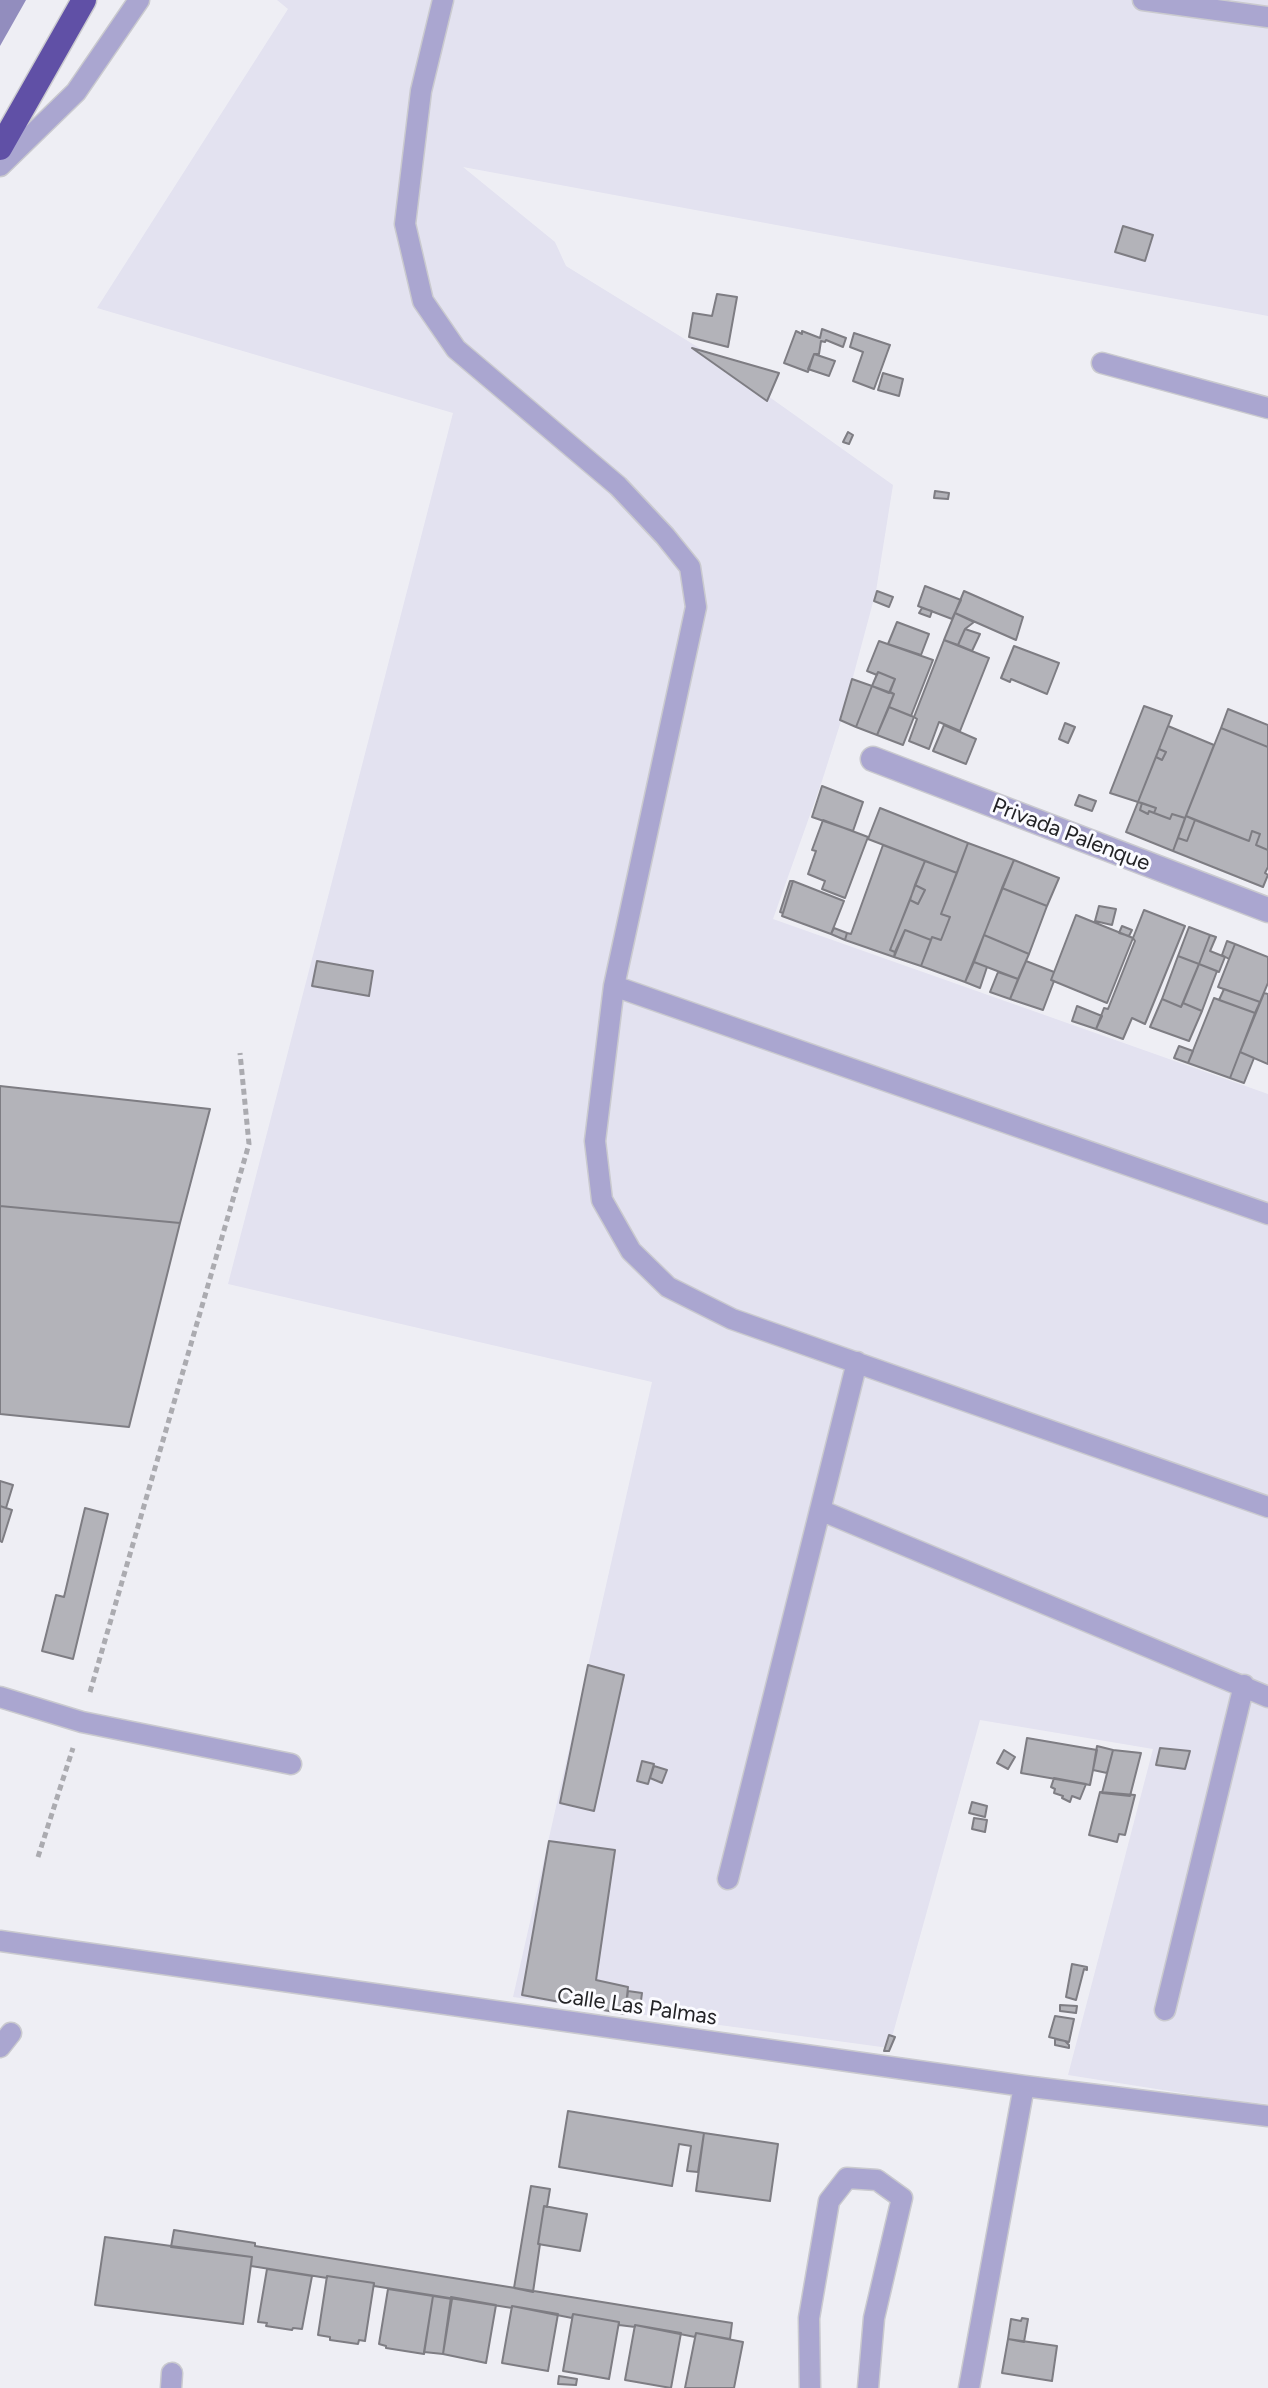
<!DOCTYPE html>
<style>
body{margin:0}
canvas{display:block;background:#eeeef4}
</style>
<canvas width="1268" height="2388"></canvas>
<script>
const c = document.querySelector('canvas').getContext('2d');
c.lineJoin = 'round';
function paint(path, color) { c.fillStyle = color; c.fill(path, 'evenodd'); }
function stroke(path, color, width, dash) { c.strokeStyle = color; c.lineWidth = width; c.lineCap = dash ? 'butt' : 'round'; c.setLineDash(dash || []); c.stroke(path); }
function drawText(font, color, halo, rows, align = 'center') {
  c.font = font + ' Figtree,sans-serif'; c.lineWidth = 6; c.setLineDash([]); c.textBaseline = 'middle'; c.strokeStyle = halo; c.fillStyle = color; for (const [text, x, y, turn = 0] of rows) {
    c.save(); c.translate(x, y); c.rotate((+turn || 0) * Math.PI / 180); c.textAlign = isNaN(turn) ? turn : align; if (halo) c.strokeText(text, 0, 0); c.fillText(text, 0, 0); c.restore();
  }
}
paint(new Path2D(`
 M277 0H1268V316L463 167 555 242 566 266 709 354 893 485 876 591 842 718 822 781 773 919 1268 1094V2104L1226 2100 1068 2075 1153 1749 980 1720 889 2048 513 1997 652 1382 228 1284 453 413 97 308 288 9Z`), '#e3e2f0');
paint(new Path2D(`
 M0 0H26L0 46Z`), '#928dbe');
const building = new Path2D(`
 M1123 226 1153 235 1145 261 1115 252Z
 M717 294 737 297 728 347 689 337 693 313 712 316Z
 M822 329 846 338 843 347 826 340 825 342 821 341 819 354H814L808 372 784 363 796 331 802 334V331L820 338Z
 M854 333 890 345 874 389 853 381 863 352 850 347Z
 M692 348 779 373 767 401Z
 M814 354 835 361 829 376 808 369Z
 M883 373 903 379 899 396 878 390Z
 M848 432 853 435 849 444 843 442Z
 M935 491 949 493 948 499 934 498Z
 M925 586 961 600 952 619 918 606Z
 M877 591 893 597 889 607 874 601Z
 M964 591 1023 617 1016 640 955 613Z
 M922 608 932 611 930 617 919 613Z
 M955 613 974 622 965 629 958 645 944 640Z
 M897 622 929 634 921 655 888 644Z
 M965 629 980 634 972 651 958 645Z
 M944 640 989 658 960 731 939 722 929 749 909 741 917 719 914 717Z
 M879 641 933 660 911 716 889 707 894 694 890 692 895 679 878 672 877 675 867 671Z
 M1014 646 1059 663 1047 694 1011 679 1010 682 1001 678Z
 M878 672 895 679 889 693 872 686Z
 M852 679 872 686 856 727 840 720Z
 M872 686 894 694 877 735 856 727Z
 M1144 706 1172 716 1138 802 1110 793Z
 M889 707 914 717 903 745 877 735Z
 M1228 709 1268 725V747L1221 728Z
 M1065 723 1075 727 1068 743 1059 739Z
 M944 725 976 739 966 764 933 751Z
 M1168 726 1214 745 1185 818 1172 814 1170 819 1154 813 1156 808 1138 802 1156 757 1162 760 1166 752 1159 749Z
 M1221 728 1268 747V850L1256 845 1260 834 1252 831 1249 841 1186 816Z
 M1159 749 1166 752 1162 760 1156 757Z
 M822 786 863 802 853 831 812 817Z
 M1079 795 1096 801 1092 811 1075 805Z
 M1138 802 1142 803 1140 810 1148 814 1149 811 1170 819 1172 814 1185 818 1173 851 1126 832Z
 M1142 803 1156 808 1154 813 1149 811 1148 814 1140 810Z
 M880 808 968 843 957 873 868 839Z
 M1186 816 1195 820 1187 841 1178 838Z
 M823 820 868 837 845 898 822 889 825 881 808 874 816 851 812 850Z
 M1195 820 1249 841 1252 831 1260 834 1256 845 1268 850V867L1265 873 1268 875 1263 887 1173 851 1178 838 1187 841Z
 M968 843 1014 860 965 982 921 966 932 937 941 940 950 917 941 914Z
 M883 845 925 861 890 950 895 952 894 957 845 940 847 933 851 934Z
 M1014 860 1059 878 1047 906 1002 888Z
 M925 861 957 873 941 914 950 917 941 940 932 937 931 940 905 930 895 952 890 950 910 900 918 904 925 890 915 885Z
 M790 881H793L783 913 780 912Z
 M793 881 844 901 831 934 782 916Z
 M915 885 925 890 918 904 910 900Z
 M1002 888 1047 906 1029 954 984 935Z
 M1099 906 1116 909 1112 925 1095 921Z
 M1144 910 1185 926 1145 1024 1132 1018 1123 1039 1096 1029 1104 1008 1108 1009 1135 941 1133 938Z
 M1076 915 1133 938 1107 1003 1051 980Z
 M1122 926 1132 930 1129 936 1119 933Z
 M1189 927 1210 935 1199 964 1178 956Z
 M834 928 847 933 845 940 831 934Z
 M905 930 931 940 921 966 894 957Z
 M984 935 1029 954 1018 979 974 962Z
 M1210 935 1216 937 1210 951 1225 957 1219 972 1199 964Z
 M1227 941 1235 944 1229 959 1222 955Z
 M1235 944 1268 957V983L1260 1002 1218 987Z
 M1178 956 1199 964 1181 1007 1162 999Z
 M317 961 373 971 369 996 312 986Z
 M1026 961 1054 972 1051 980 1054 981 1043 1010 1010 999Z
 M974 962 987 967 980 988 965 982Z
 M1199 964 1217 971 1202 1011 1183 1003Z
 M998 972 1018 979 1010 999 990 992Z
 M1224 989 1260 1002 1255 1013 1219 1000Z
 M1264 993 1268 994V1064L1240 1052Z
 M1214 998 1255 1013 1230 1078 1188 1063Z
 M1162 999 1181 1007 1183 1003 1202 1011 1189 1041 1150 1027Z
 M1077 1006 1102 1016 1096 1029 1072 1021Z
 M1179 1046 1193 1051 1188 1063 1174 1058Z
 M1240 1052 1254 1058 1244 1083 1230 1078Z
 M0 1086 210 1109 180 1223 0 1206Z
 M0 1206 180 1223 129 1427 0 1414Z
 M0 1481 13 1485 6 1508 0 1506Z
 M0 1506 12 1510 2 1542 0 1541Z
 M85 1508 108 1514 73 1659 42 1651 56 1595 64 1597Z
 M588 1665 624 1675 594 1811 560 1803Z
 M1027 1738 1097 1750 1090 1785 1021 1773Z
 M1097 1746 1113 1750 1107 1773 1093 1770Z
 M1160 1748 1190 1751 1185 1769 1156 1765Z
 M1004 1750 1015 1757 1008 1769 997 1763Z
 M1113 1750 1141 1753 1130 1796 1102 1793Z
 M642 1761 654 1764 648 1784 637 1781Z
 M654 1766 667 1770 662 1783 650 1778Z
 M1054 1778 1086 1784 1080 1799 1072 1796 1070 1802 1062 1798 1063 1796 1054 1793 1055 1789 1051 1787Z
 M1100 1792 1135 1795 1125 1835 1119 1834 1117 1842 1089 1835Z
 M972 1802 987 1806 985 1817 969 1813Z
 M974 1818 987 1820 985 1832 972 1829Z
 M549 1841 615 1850 596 1980 628 1987 625 2014 522 1995Z
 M1072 1964 1087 1967V1970L1084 1969 1076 2000 1066 1997Z
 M628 1991 642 1993 640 2008 626 2007Z
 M1060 2005 1077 2006 1076 2013 1060 2011Z
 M1055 2016 1074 2019 1069 2042 1049 2037Z
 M889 2035 895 2037 889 2051H884Z
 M1055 2039 1065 2041 1069 2045V2048L1055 2045Z
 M568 2111 704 2133 698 2172 687 2171 691 2146 679 2144 672 2186 559 2167Z
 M704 2133 778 2144 770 2201 696 2191Z
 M531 2186 550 2189 547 2207 544 2206 538 2244H540L533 2292 514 2288Z
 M544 2206 587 2214 580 2251 538 2244Z
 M174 2230 255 2243V2246L732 2323 730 2339 696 2333 695 2337 635 2325V2327L619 2325V2322L573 2314 572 2318 512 2306V2308L374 2286V2283L327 2276V2278L251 2266 252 2257 171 2247Z
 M105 2237 252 2257 243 2324 95 2305Z
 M267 2269 312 2276 302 2329 293 2328 292 2330 266 2326 267 2323 258 2322Z
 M327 2276 374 2283 365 2341 359 2340 358 2344 330 2340V2337L318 2335Z
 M388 2289 433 2296 424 2354 386 2348V2346L379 2344Z
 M433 2296 452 2299 443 2354 424 2352Z
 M451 2297 496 2305 486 2363 443 2354Z
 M512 2306 558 2314 548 2371 502 2363Z
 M573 2314 619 2322 609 2379 563 2371Z
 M1022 2318 1028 2319 1024 2342 1008 2339 1011 2319 1021 2321Z
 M635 2325 681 2333 671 2388 625 2380Z
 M696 2333 743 2342 734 2388H685Z
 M1008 2339 1057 2346 1052 2381 1002 2373Z
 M559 2376 577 2379 576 2385 558 2384Z`);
paint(building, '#b3b3b9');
stroke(building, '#7e7d83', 2);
const lane = new Path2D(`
 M443 0 421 91 405 224 423 301 456 349 618 486 665 536 690 567 696 607 614 986 595 1141 602 1200 631 1251 668 1287 732 1319 1268 1507
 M1143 0 1268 17
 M0 166 76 92 139 0
 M1102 363 1268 408
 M614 986 1268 1214
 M820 1510 1268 1697
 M0 1697 82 1722 291 1764
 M728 1879 857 1362
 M0 1941 1024 2086 1268 2116
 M1165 2010 1244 1685
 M0 2047 11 2033
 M171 2388 172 2373
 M810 2388 809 2318 829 2201 847 2178 877 2180 902 2198 874 2318 868 2388
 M969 2388 1024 2086`);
const street = new Path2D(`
 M873 759 1268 910`);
const highway = new Path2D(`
 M0 148 84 0`);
stroke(lane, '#cacacf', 23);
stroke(street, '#cacacf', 27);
stroke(highway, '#cacacf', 27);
stroke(new Path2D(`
 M90 1692 249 1144 240 1053
 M38 1857 73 1748`), '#ababb0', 5, [6, 4]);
stroke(lane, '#aaa6d0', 20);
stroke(street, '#aaa6d0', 24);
stroke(highway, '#6050a6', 24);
drawText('22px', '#242427', '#fbfbff', [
 ["Privada Palenque",1071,835,21],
 ["Calle Las Palmas",637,2007,8]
]);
</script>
